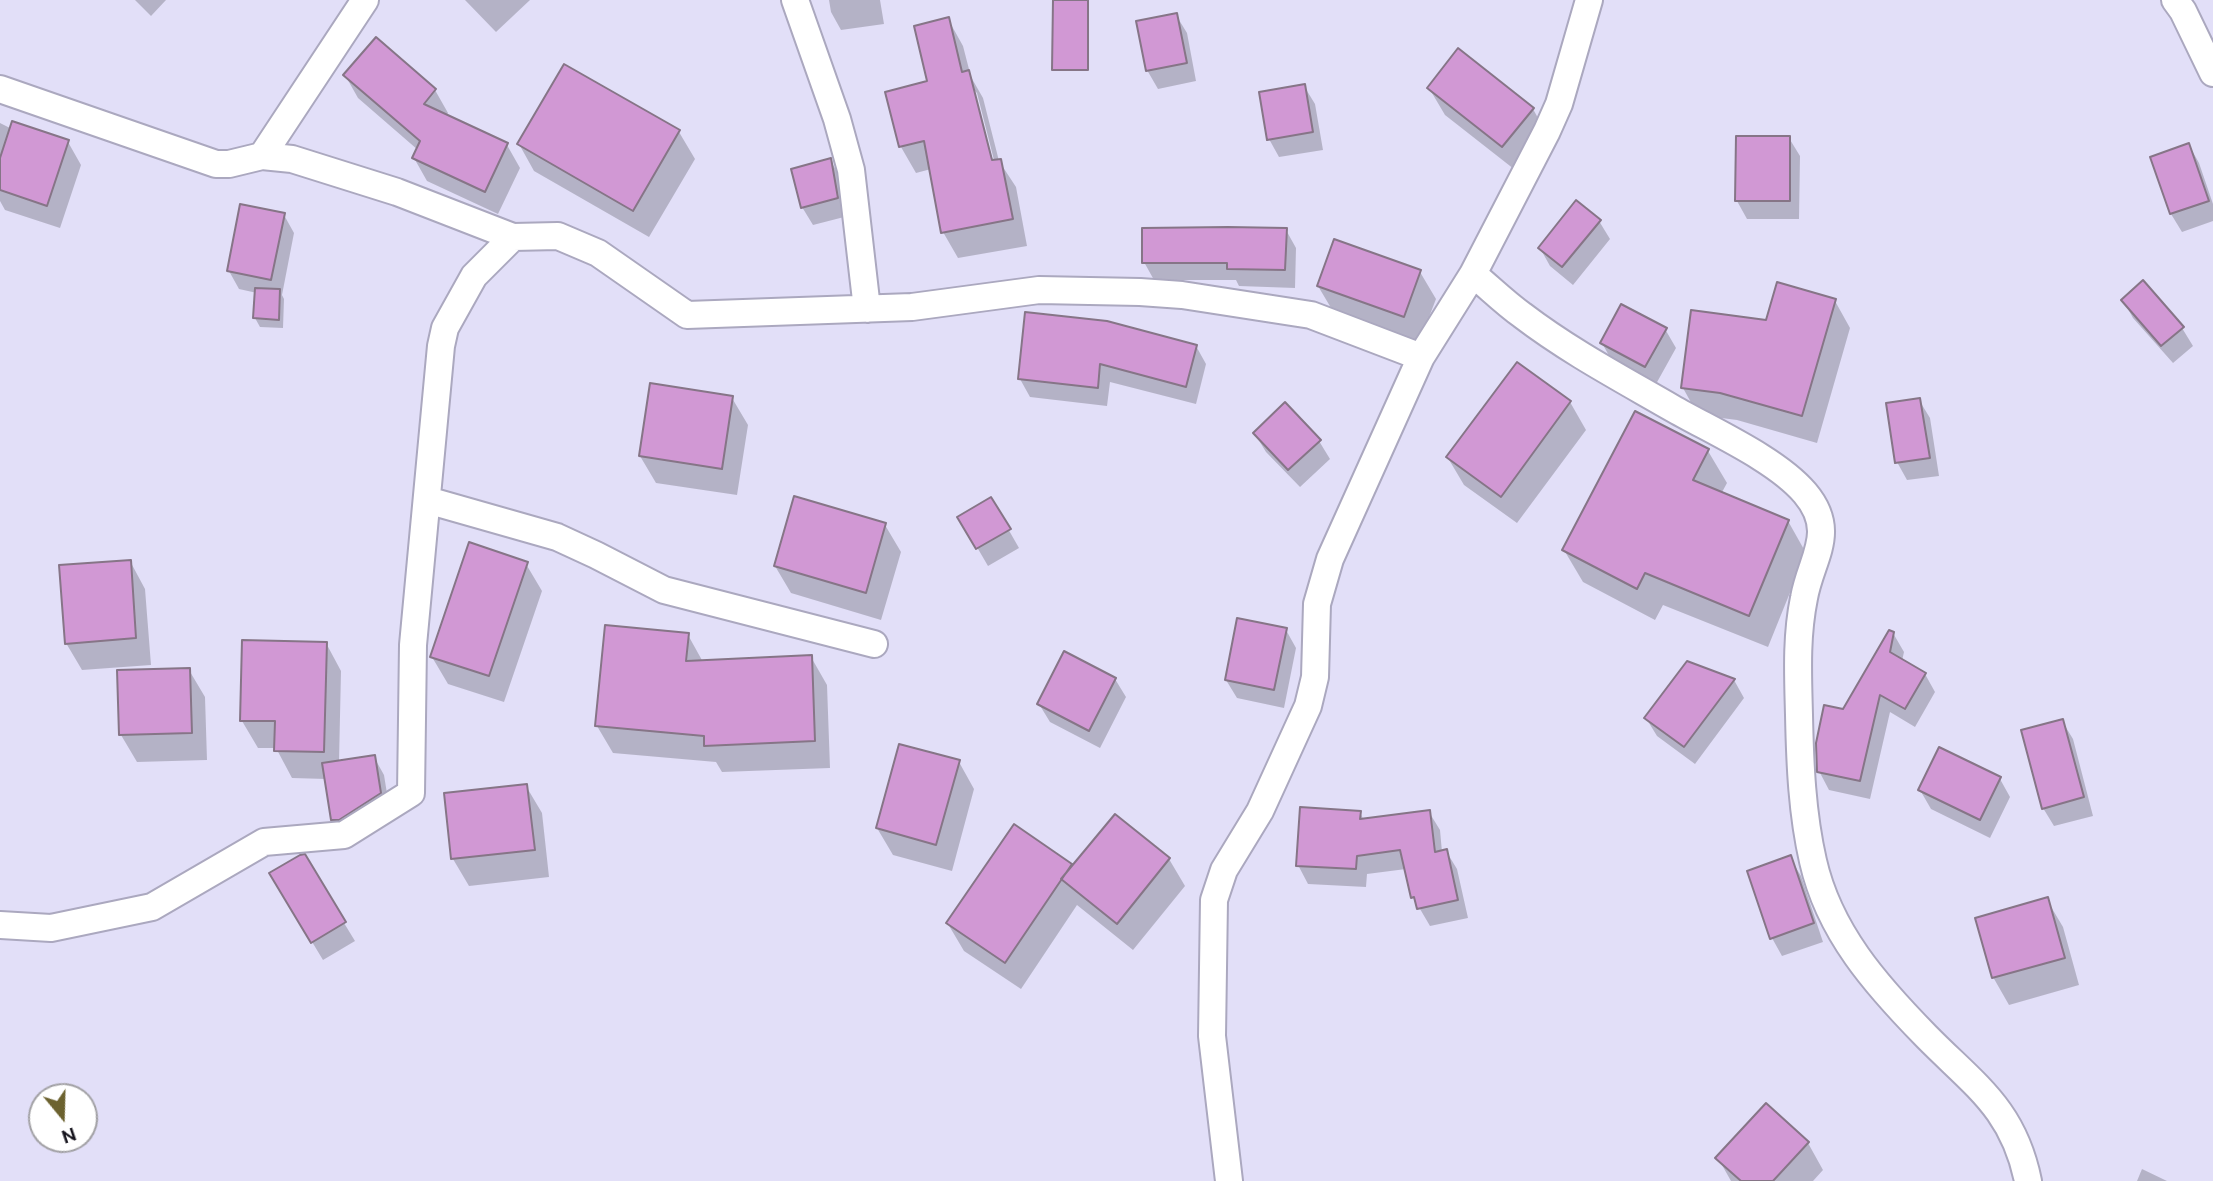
<!DOCTYPE html>
<style>
body{margin:0}
#map{position:relative;width:2213px;height:1181px;overflow:hidden;background:#e2dff8;font-family:Ubuntu,sans-serif}
canvas{display:block}
.north{position:absolute;left:28px;top:1083px;width:70px;height:70px;box-sizing:border-box;background:#fff;border:2px solid #a2a1a5;border-radius:50%;rotate:161deg;font-size:19px;font-weight:700;line-height:28px;text-align:center;color:#17151e}
.north::after{content:'';display:block;margin:auto;width:24px;height:32px;background:#6c622f;clip-path:polygon(50% 0,100% 100%,50% 72%,0 100%)}
</style>
<div id="map">
<canvas width="2213" height="1181"></canvas>
<div class="north">N</div>
</div>
<script>
const c = document.querySelector('canvas').getContext('2d');
c.lineJoin = 'round';
function paint(path, color) { c.fillStyle = color; c.fill(path, 'evenodd'); }
function stroke(path, color, width, dash) { c.strokeStyle = color; c.lineWidth = width; c.lineCap = dash ? 'butt' : 'round'; c.setLineDash(dash || []); c.stroke(path); }
paint(new Path2D(`
 M135 0H166L151 16Z
 M465 0H530L496 32Z
 M829 0H880L884 24 841 30 831 12Z
 M1176 15 1187 33 1196 81 1158 89 1147 70Z
 M948 19 963 46 971 77 983 98 999 161 1016 187 1027 246 958 258 943 232 931 169 916 173 901 147 887 93 930 82ZM972 88 977 93 996 168 993 169Z
 M345 75 435 90 448 113 446 116 507 145 520 168 498 214 427 181 414 158 418 150 358 98Z
 M1304 86 1315 104 1323 150 1279 157 1269 139Z
 M1429 88 1533 109 1548 136 1519 173 1445 115Z
 M0 123 12 129 68 142 81 165 60 228 5 210 0 201Z
 M679 132 695 159 649 237 534 171 519 144Z
 M1789 138 1800 156 1799 219H1747L1737 201Z
 M2189 145 2199 163 2213 204V221L2182 232 2171 214Z
 M830 160 841 178 848 216 813 225 802 207Z
 M284 215 294 233 282 295 284 299 283 328 260 327 255 318 257 293 239 289 229 271Z
 M1599 221 1610 239 1573 285 1550 266 1540 248Z
 M1286 230 1296 248 1295 288 1239 286 1236 280H1154L1144 262Z
 M1420 272 1436 299 1419 343 1334 313 1318 286Z
 M2123 300 2182 328 2193 346 2173 363 2133 318Z
 M1835 301 1850 328 1817 443 1737 420 1698 415 1683 388 1767 322Z
 M1665 329 1676 348 1656 384 1612 361 1602 343Z
 M1196 346 1206 364 1196 404 1110 382 1107 406 1030 397 1020 379Z
 M732 398 748 425 737 495 656 483 640 456Z
 M1919 400 1930 418 1939 476 1907 480 1897 462Z
 M1570 402 1586 430 1517 523 1464 485 1448 458Z
 M1255 434 1319 441 1330 459 1300 487 1266 452Z
 M1708 451 1727 483 1721 494 1788 521 1806 553 1768 647 1663 605 1655 620 1583 582 1564 550Z
 M991 499 1019 548 988 566 960 518Z
 M885 525 901 552 881 620 791 593 775 566Z
 M130 561 145 589 151 665 82 670 66 643Z
 M526 564 542 591 504 702 448 684 432 657Z
 M1286 630 1296 648 1284 708 1237 698 1226 680Z
 M1893 633 1904 652 1902 661 1925 674 1935 692 1915 727 1890 712 1870 799 1829 790 1819 771Z
 M688 635 703 662 811 657 827 685 830 768 722 772 716 762 613 753 597 726Z
 M326 643 341 671 339 762 374 757 384 775 390 812 343 838 333 820 326 779 292 778 276 748H258L242 721Z
 M189 670 205 697 207 760 137 762 121 735 119 672Z
 M1115 679 1126 697 1100 748 1050 722 1039 704Z
 M1734 680 1744 698 1695 764 1657 736 1646 718Z
 M2062 721 2073 739 2093 816 2054 826 2043 808Z
 M959 762 974 789 952 871 893 855 877 828Z
 M2000 779 2010 797 1990 838 1931 809 1920 790Z
 M526 786 542 813 549 877 469 886 453 859 446 795Z
 M1360 812 1364 821 1429 812 1440 830 1442 852 1446 851 1457 869 1468 918 1430 926 1413 897 1406 869 1367 874 1366 887 1308 884 1298 865Z
 M1115 816 1169 859 1185 886 1133 950 1077 905 1021 989 964 951 948 924 1070 865 1072 869Z
 M1790 858 1801 876 1823 942 1782 956 1772 938Z
 M271 874 344 923 355 941 323 960Z
 M2047 900 2063 927 2079 985 2009 1005 1993 977Z
 M1808 1143 1823 1170 1813 1181H1731L1718 1158Z
 M2142 1169 2167 1181H2137Z`), '#0003');
const building = new Path2D(`
 M1053 0H1088V70H1052Z
 M1177 13 1187 63 1146 71 1136 21Z
 M949 17 962 72 969 70 992 160 1001 159 1013 219 941 233 924 141 899 147 885 92 927 81 914 26Z
 M376 37 436 89 424 104 508 143 485 192 412 158 420 141 343 75Z
 M1458 48 1534 108 1502 147 1427 88Z
 M564 64 680 130 633 211 517 144Z
 M1305 84 1313 132 1267 140 1259 92Z
 M12 121 69 140 47 206 0 190V158Z
 M1736 136H1790V201H1735Z
 M2189 143 2209 201 2170 214 2150 157Z
 M831 158 838 198 801 208 791 169Z
 M1576 200 1601 220 1562 267 1538 248Z
 M240 204 285 213 271 280 227 271Z
 M1228 227 1287 228 1285 270 1227 269V263H1142V228Z
 M1334 239 1421 270 1404 317 1317 286Z
 M2143 280 2184 327 2161 346 2121 300Z
 M1777 282 1836 299 1802 416 1720 393 1681 388 1691 310 1766 320Z
 M255 288 280 289 279 320 253 318Z
 M1621 304 1667 328 1645 367 1600 343Z
 M1025 312 1107 321 1197 345 1186 387 1100 364 1098 388 1018 379Z
 M1517 362 1571 401 1501 497 1446 457Z
 M650 383 733 396 722 469 639 456Z
 M1920 398 1930 458 1895 463 1886 403Z
 M1285 402 1321 440 1288 470 1253 433Z
 M1635 411 1709 449 1693 480 1789 520 1749 616 1645 573 1637 589 1562 550Z
 M794 496 886 523 866 593 774 566Z
 M991 497 1011 529 976 549 957 517Z
 M469 542 528 562 489 676 430 657Z
 M131 560 136 638 65 644 59 565Z
 M1237 618 1287 628 1274 690 1225 680Z
 M605 625 689 633 686 661 812 655 815 741 704 746V736L595 726Z
 M1889 630 1894 632 1890 652 1926 673 1905 709 1880 695 1860 781 1817 772 1816 743 1824 705 1843 709Z
 M242 640 327 642 324 752 274 751 275 721H240Z
 M1064 651 1116 678 1089 731 1037 704Z
 M1687 661 1735 679 1684 747 1644 718Z
 M190 668 192 733 119 735 117 670Z
 M2063 719 2084 797 2042 809 2021 730Z
 M899 744 960 760 936 845 876 828Z
 M1939 747 2001 777 1980 820 1918 790Z
 M375 755 381 793 339 820H331L322 763Z
 M527 784 535 850 451 859 444 793Z
 M1300 807 1361 811 1360 819 1430 810 1435 852 1447 849 1458 900 1417 909 1414 897 1411 898 1400 850 1357 856 1356 869 1296 866Z
 M1115 814 1170 858 1117 924 1061 879Z
 M1014 824 1072 864 1005 963 946 923Z
 M305 854 346 922 311 943 269 873 300 855Z
 M1791 855 1814 923 1770 939 1747 871Z
 M2048 897 2065 958 1992 978 1975 918Z
 M1766 1103 1809 1142 1773 1181H1741L1715 1158Z`);
paint(building, '#d198d4');
stroke(building, '#867587', 2);
const street = new Path2D(`
 M795 0 837 119 851 170 867 309
 M2175 0 2183 11 2213 73
 M0 89 216 164H229L262 156 292 159 397 192 513 237 558 236 598 253 687 315 912 307 1039 290 1140 292 1182 295 1311 315 1421 357
 M262 156 365 0
 M1473 274C1489 287 1505 303 1522 315 1569 351 1622 379 1672 408 1712 431 1776 459 1805 493 1838 532 1811 558 1804 598 1796 637 1798 675 1799 715 1800 764 1802 813 1813 861 1829 932 1876 985 1926 1036 1974 1085 2013 1108 2028 1181
 M427 500 557 537 596 555 664 590 874 644
 M0 925 51 928 152 907 264 842 344 835 411 793 413 645 441 346 445 328 474 276 513 237
 M1229 1181 1212 1036 1214 900 1224 870 1260 811 1308 706 1315 677 1317 604 1330 559 1421 357 1473 274 1547 131 1559 104 1589 0`);
stroke(street, '#aba8bf', 30);
stroke(street, '#fff', 26);
</script>
